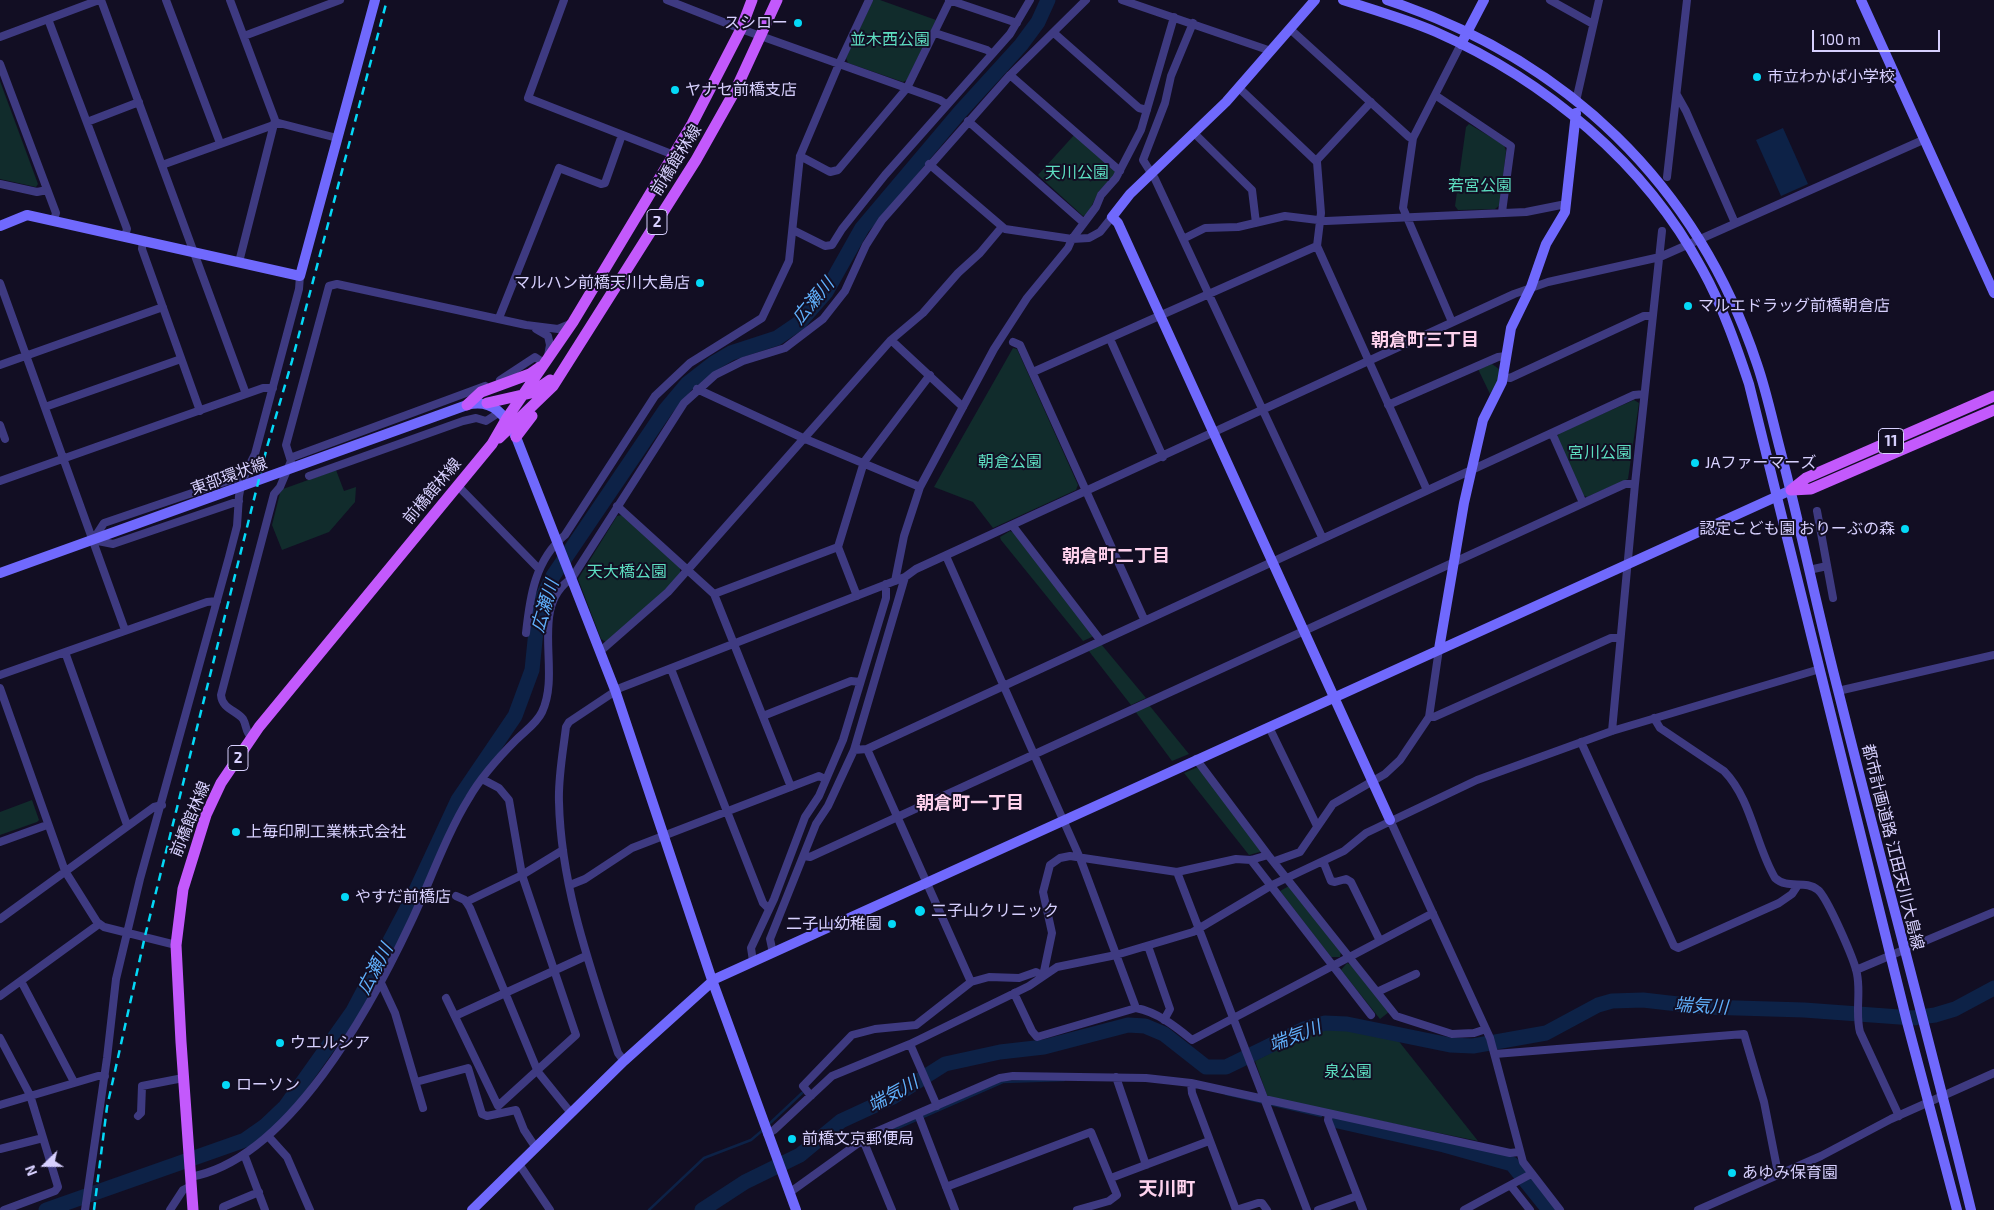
<!DOCTYPE html>
<meta charset="utf-8">
<style>
body{margin:0}
#map{position:relative;width:1994px;height:1210px;overflow:hidden;background:#120e23;font-family:"Exo 2",sans-serif}
canvas{display:block}
.north{position:absolute;left:20px;top:1140px;width:50px;height:50px;-webkit-text-stroke:4px #120e23;paint-order:stroke;rotate:248deg;font-size:14px;font-weight:700;line-height:20px;text-align:center;color:#d7d0fe}
.north::after{content:'';display:block;margin:auto;width:18px;height:22px;background:#d7d0fe;clip-path:polygon(50% 0,100% 100%,50% 72%,0 100%)}
.scale{position:absolute;left:1812px;top:30px;width:128px;height:22px;box-sizing:border-box;border:2px solid #d7d0fe;border-top:0;padding-left:6px;font-size:15px;line-height:18px;white-space:nowrap;color:#d7d0fe;-webkit-text-stroke:4px #120e23;paint-order:stroke}
</style>
<div id="map">
<canvas width="1994" height="1210"></canvas>
<div class="north">N</div>
<div class="scale">100 m</div>
</div>
<script>
const c = document.querySelector('canvas').getContext('2d');
c.lineJoin = 'round';
function paint(path, color) { c.fillStyle = color; c.fill(path, 'evenodd'); }
function stroke(path, color, width, dash) { c.strokeStyle = color; c.lineWidth = width; c.lineCap = dash ? 'butt' : 'round'; c.setLineDash(dash || []); c.stroke(path); }
function drawText(font, color, halo, rows, align = 'center') {
  c.font = font + ' "Exo 2","Noto Sans JP",sans-serif'; c.lineWidth = 4; c.setLineDash([]); c.textBaseline = 'middle'; c.strokeStyle = halo; c.fillStyle = color; for (const [text, x, y, turn = 0] of rows) {
    c.save(); c.translate(x, y); c.rotate((+turn || 0) * Math.PI / 180); c.textAlign = isNaN(turn) ? turn : align; if (halo) c.strokeText(text, 0, 0); c.fillText(text, 0, 0); c.restore();
  }
}
paint(new Path2D(`
 M873 0H880L936 20 907 80 903 82 848 63 846 58Z
 M0 81 38 184 36 187 0 179Z
 M1469 124 1504 145 1506 151 1500 205 1495 209 1458 210 1455 206 1466 127Z
 M1075 134 1115 170V175L1099 191 1087 215 1083 216 1038 175Z
 M1013 348 1017 349 1078 485 1076 490 993 528 973 502 934 487Z
 M1492 364 1499 369V379L1490 394 1478 369Z
 M1634 400 1639 403 1628 479 1587 497 1582 495 1557 438 1559 433Z
 M336 470 344 491 356 487 355 502 329 532 282 550 272 525 280 493 283 489Z
 M622 515 680 567V573L665 591 606 642 601 639 578 579 617 516Z
 M1010 531 1014 533 1094 636 1083 641 1001 540 1000 537Z
 M1101 644 1146 698 1131 705 1088 650Z
 M1149 705 1189 754 1172 761 1135 711Z
 M1198 767 1263 851 1249 855 1184 773Z
 M32 800 39 820 37 822 0 835V812Z
 M1289 886 1341 952 1340 957H1331L1280 891Z
 M1347 963 1351 965 1389 1012 1380 1019 1341 970Z
 M1336 1028 1397 1039 1478 1141 1268 1098 1255 1061C1281 1048 1306 1032 1336 1028Z`), '#112c2c');
paint(new Path2D(`
 M1783 128 1808 184 1781 196 1756 140Z`), '#0d2247');
stroke(new Path2D(`
 M1226 1094 1321 1116
 M768 1125 802 1093
 M877 1137 1003 1082 1064 1080
 M649 1210 704 1158 751 1140 764 1129`), '#0d2247', 2.5);
stroke(new Path2D(`
 M1338 1121 1444 1145 1512 1164 1549 1210
 M46 1210 245 1140 265 1126 285 1107 353 1011 412 899 458 800 515 716 532 670 537 621 542 598 553 576 666 409 687 384 714 363 731 353 777 338 799 323 826 292 862 228 960 112 1021 45 1038 22 1048 0
 M702 1210 745 1182 800 1155 841 1121 893 1097 945 1064 1000 1052 1044 1047 1128 1025 1145 1026 1164 1034 1206 1067H1226L1304 1029 1325 1023 1347 1024 1450 1045 1473 1046 1546 1033 1598 1005 1612 1001 1643 1000 1704 1007 1804 1010 1913 1018 1935 1015 1955 1009 1994 988`), '#0d2247', 15);
stroke(new Path2D(`
 M101 0 246 394
 M166 0 220 143
 M230 0 275 120 239 262
 M564 0 528 98 674 155
 M667 0 741 29 940 100 946 104
 M949 0 1017 23
 M1122 0 1271 51
 M1550 0 1593 24
 M48 19 127 229 125 236
 M1193 23 1171 76 1165 103 1143 160 1155 179 1322 537
 M1290 29 1409 137 1413 138
 M935 33 987 50 992 54
 M1054 33 1139 108 1147 110
 M244 36 340 0
 M0 37 99 0
 M0 64 56 213 54 220
 M1010 75 1120 171
 M1435 95 1511 146 1502 212
 M1677 95 1686 111 1735 223
 M1576 101 1599 0
 M968 121 1084 223
 M87 122 139 102
 M1194 133 1252 190 1256 223
 M800 156 830 172 838 170 907 88 950 0
 M1316 161 1371 102
 M929 164 1005 229 1072 239 1089 238 1100 232 1112 217
 M162 165 279 123 337 138
 M1667 177 1687 0
 M0 184 37 192 47 190
 M793 230 825 246 832 245 842 229 885 175 1010 34 1030 0
 M1183 239 1205 228 1238 227 1285 216 1326 221 1526 212 1566 204
 M143 240 142 249 200 411
 M1317 246 1427 490
 M0 283 125 630
 M499 318 559 168 601 184 605 183 622 135
 M1452 322 1403 208 1413 138 1461 44
 M536 329 548 336 550 345 548 356
 M1110 339 1163 457
 M891 340 963 407
 M1013 342 1020 345 1144 619
 M0 365 163 307
 M1033 372 1317 246 1321 213 1317 162 1239 88
 M1503 377 1510 378 1644 316H1652
 M500 380 535 357 544 363
 M697 389 803 438 920 487
 M1388 405 1498 357 1506 356
 M45 407 181 359
 M0 425 5 439
 M1552 433 1583 503
 M290 458 485 386
 M309 476 463 421 476 418 486 421 500 412
 M0 481 263 388H273
 M458 486 538 568
 M239 501 113 544 93 540 104 523 245 475
 M617 506 714 594 791 787
 M1817 511 1833 598
 M1012 525 1101 641
 M946 556 1080 858 1136 1008
 M1809 570 1827 566
 M895 581 904 536 920 487 994 349 1027 298 1068 248 1072 239 1096 207 1101 195 1116 178 1141 130 1174 17
 M714 594 838 547
 M857 596 838 547 864 462 930 375
 M526 633C530 596 535 560 565 535L655 396 690 363 762 318 789 261 800 156 839 64 869 0
 M599 650 604 648 668 592 891 340 923 313 958 273 980 253 1001 228
 M65 652 127 825
 M671 669 763 903 769 909
 M0 675 207 602 217 601
 M0 688 65 871 97 922 104 927 176 945
 M1838 691 1994 655
 M763 716 851 681 860 682
 M1429 717H1434L1611 638H1620
 M1654 718 1660 728 1724 771C1752 800 1755 844 1775 878 1788 890 1805 879 1818 890 1827 897 1855 961 1857 974 1861 993 1855 1013 1860 1032L1899 1116
 M1269 727 1317 826
 M1612 731 1635 484 1662 231
 M252 738C245 732 247 726 243 719 236 710 222 709 221 695L274 494 280 487 291 461 286 445 329 286 337 284 526 325 558 329 570 324
 M1581 742 1674 946 1678 948 1779 903 1792 894 1798 885
 M867 749 971 982
 M854 750 867 749 1634 395 1644 394
 M1196 759 1268 855 1396 1016 1452 1034 1474 1033 1486 1029
 M1390 820 1490 1038 1523 1162 1560 1210
 M0 842 47 825
 M804 856 810 857 1625 484H1635
 M1251 860 1371 1015
 M1275 861 1300 852 1333 804 1385 774 1400 760 1429 717 1439 649
 M1323 861 1331 881 1335 882 1346 879 1351 882 1380 941
 M1177 872 1307 1210
 M570 885 585 879 632 848 819 776 825 779
 M456 896 465 900 470 908 538 1072 571 1113
 M466 902 522 875 563 850
 M0 919 154 807 162 805
 M1148 946 1170 1009 1164 1020
 M773 953 770 939 816 824 828 806 854 750 905 577
 M753 961 751 948 774 899 805 817 819 796 843 740 886 598V584
 M1856 970 1994 912
 M1043 976 1052 933 1043 892 1050 865 1060 858 1070 856 1177 872 1236 859 1251 860 1268 855
 M21 981 74 1082
 M381 983 395 1013 423 1108
 M1377 992 1416 974
 M1014 993 1032 1031 1037 1037 1136 1008C1157 1012 1175 1026 1192 1040L1433 913
 M0 996 99 924
 M446 998 498 1106 576 1035 522 875 509 800 499 788 482 779
 M455 1016 586 956
 M0 1038 30 1095 58 1187 55 1191 4 1210
 M910 1044 937 1106
 M1495 1054 1744 1034 1764 1102 1778 1173
 M624 1061 618 1053C592 972 561 889 559 802 558 778 563 752 566 727L569 722 620 688 905 577 916 569 1514 294 1548 282 1660 257 1923 140
 M1116 1077 1146 1165
 M416 1082 468 1068 482 1114 487 1116 516 1110 524 1130 536 1148
 M1191 1083 1192 1093 1236 1210
 M811 1096 803 1086 852 1035 875 1029 916 1025 971 982 989 977 1019 978 1036 972 1043 976
 M0 1105 98 1076H105
 M918 1114 955 1210
 M1329 1114 1328 1120 1363 1210
 M138 1116 141 1113 142 1086 183 1078
 M767 1134 774 1130 832 1076 910 1044 1029 986 1057 967 1116 955 1193 932 1272 885 1344 851 1366 833 1477 780 1612 731 1820 669
 M268 1136 287 1157 310 1210
 M863 1140 892 1210
 M0 1149 43 1138
 M244 1154 265 1210
 M519 1164 550 1210
 M190 1177C289 1160 372 1005 411 922 430 882 446 835 469 798 481 777 499 757 516 740 525 731 537 723 542 712 562 670 528 607 572 578L684 403 715 375 743 361 785 348 823 319 845 291 866 245 882 220 1010 75 1086 0
 M1111 1178 1209 1141
 M1511 1186 1530 1210
 M946 1187 1091 1132 1117 1195 1109 1201 1077 1210
 M789 1193 871 1134 1000 1078 1013 1076 1146 1078 1191 1083 1510 1153 1519 1152
 M85 1210 107 1058 116 979 140 879 229 557 237 526 239 496 242 480 255 454 299 289 300 276
 M170 1210 183 1190 191 1186
 M223 1210V1207L259 1192
 M1236 1210 1258 1203H1262L1267 1210
 M1318 1210 1357 1196
 M1464 1210 1531 1174
 M1698 1210 1821 1156 1891 1119 1994 1073`), '#3e3a81', 8);
stroke(new Path2D(`
 M1315 0 1226 102 1130 194 1112 217 1118 223 1390 820
 M1343 0C1374 10 1406 19 1436 32 1545 80 1645 163 1702 269 1722 305 1736 345 1749 384L1907 1022 1957 1210
 M1387 0C1566 59 1697 184 1757 364 1767 393 1773 423 1781 453 1802 533 1818 614 1839 694 1882 866 1929 1038 1971 1210
 M1861 0 1994 293
 M1461 44 1484 0
 M0 226 27 215 300 276 375 0
 M0 573 467 405C493 398 506 416 516 437L615 690 712 980 796 1210
 M1439 649 1464 503 1483 420 1502 382 1511 328 1531 287 1546 244 1565 212 1576 113
 M472 1210 624 1061 715 979 1791 490`), '#7069fd', 10);
stroke(new Path2D(`
 M487 403 531 393 550 380
 M467 405 481 392 530 374 540 367
 M516 437 532 416
 M499 438 553 386 696 160 736 89 777 0
 M1791 490 1806 478 1994 396
 M1791 490 1811 489 1994 410
 M193 1210 181 1042 176 945 183 889 206 815 221 783 259 727 492 444 507 418 573 322 692 124 741 29 752 0`), '#c359fc', 11);
stroke(new Path2D(`
 M94 1210 107 1107 145 936 267 447 292 361 387 0`), '#04d9f7', 2.5, [8, 6]);
for (const [x, y, r, color] of [
 [798,23,5,"#04d9f7"],
 [1757,77,5,"#04d9f7"],
 [675,90,5,"#04d9f7"],
 [700,283,5,"#04d9f7"],
 [1688,306,5,"#04d9f7"],
 [1695,463,5,"#04d9f7"],
 [1905,529,5,"#04d9f7"],
 [236,832,5,"#04d9f7"],
 [345,897,5,"#04d9f7"],
 [920,911,6,"#04d9f7"],
 [892,924,5,"#04d9f7"],
 [280,1043,5,"#04d9f7"],
 [226,1085,5,"#04d9f7"],
 [792,1139,5,"#04d9f7"],
 [1732,1173,5,"#04d9f7"]
]) { const dot = new Path2D(); dot.arc(x, y, r, 0, 2 * Math.PI); c.fillStyle = color; c.fill(dot); stroke(dot, '#120e23', 2); }
for (const [x, y, w] of [
 [657,222,20],
 [1891,441,25],
 [238,758,20]
]) { const box = new Path2D(); box.roundRect(x - w / 2, y - 12.5, w, 25, 4); c.fillStyle = '#120e23'; c.fill(box); stroke(box, '#d7d0fe', 1); }
drawText('bold 15px', '#d7d0fe', null, [
 ["2",657,222],
 ["11",1891,441],
 ["2",238,758]
]);
drawText('16px', '#d7d0fe', '#120e23', [
 ["スシロー",788,23,"right"],
 ["市立わかば小学校",1767,77],
 ["ヤナセ前橋支店",685,90],
 ["マルハン前橋天川大島店",690,283,"right"],
 ["マルエドラッグ前橋朝倉店",1698,306],
 ["JAファーマーズ",1705,463],
 ["認定こども園 おりーぶの森",1895,529,"right"],
 ["上毎印刷工業株式会社",246,832],
 ["やすだ前橋店",355,897],
 ["二子山クリニック",931,911],
 ["二子山幼稚園",882,924,"right"],
 ["ウエルシア",290,1043],
 ["ローソン",236,1085],
 ["前橋文京郵便局",802,1139],
 ["あゆみ保育園",1742,1173]
], 'left');
drawText('16px', '#5dddc0', '#120e23', [
 ["並木西公園",890,40],
 ["天川公園",1077,173],
 ["若宮公園",1480,186],
 ["宮川公園",1600,453],
 ["朝倉公園",1010,462],
 ["天大橋公園",627,572],
 ["泉公園",1348,1072]
]);
drawText('16px', '#d7d0fe', '#120e23', [
 ["前橋館林線",676,160,-58],
 ["東部環状線",229,476,-20],
 ["前橋館林線",432,491,-50],
 ["前橋館林線",190,819,-68],
 ["都市計画道路 江田天川大島線",1893,847,76]
]);
drawText('italic 18px', '#60b0fc', '#120e23', [
 ["広瀬川",813,301,-50],
 ["広瀬川",545,606,-73],
 ["広瀬川",375,969,-62],
 ["端気川",1701,1006,3],
 ["端気川",1295,1036,-21],
 ["端気川",893,1094,-29]
]);
drawText('bold 18px', '#fed2ed', '#120e23', [
 ["朝倉町三丁目",1425,340],
 ["朝倉町二丁目",1116,556],
 ["朝倉町一丁目",970,803]
]);
drawText('bold 19px', '#fed2ed', '#120e23', [
 ["天川町",1167,1189]
]);
</script>
